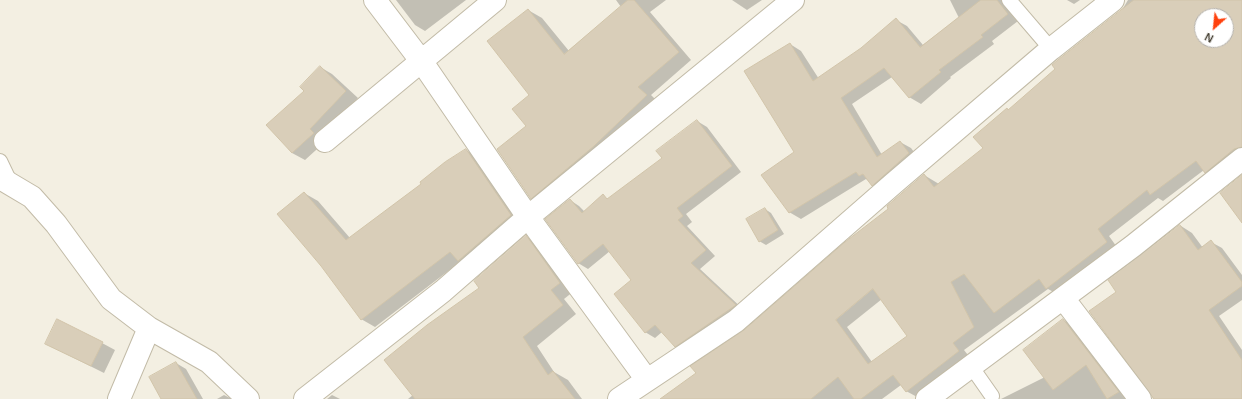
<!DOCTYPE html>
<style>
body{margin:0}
#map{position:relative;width:1242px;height:399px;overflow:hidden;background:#f3efe2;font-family:Helvetica,sans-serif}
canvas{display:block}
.north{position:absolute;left:1194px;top:8px;width:40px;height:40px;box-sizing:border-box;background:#fff;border:1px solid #b5b2ad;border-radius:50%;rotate:207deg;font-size:11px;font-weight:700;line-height:16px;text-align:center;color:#453f32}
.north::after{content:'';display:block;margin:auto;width:14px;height:18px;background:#ff410d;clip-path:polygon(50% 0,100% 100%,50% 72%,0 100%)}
</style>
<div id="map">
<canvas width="1242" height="399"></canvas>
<div class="north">N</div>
</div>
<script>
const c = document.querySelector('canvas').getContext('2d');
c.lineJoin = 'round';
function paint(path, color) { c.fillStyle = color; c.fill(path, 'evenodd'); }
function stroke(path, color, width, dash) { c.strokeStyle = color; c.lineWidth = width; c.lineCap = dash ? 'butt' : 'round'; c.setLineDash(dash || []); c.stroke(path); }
paint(new Path2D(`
 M396 0H466L425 31 415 25Z
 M616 0H666L650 12 691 60 651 95 659 103 545 206 531 198 527 126 531 95 528 10 542 18 569 51 621 7Z
 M732 0H762L747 10Z
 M950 0H1002L1018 21 992 41 994 44 950 77 951 78 921 104 909 97 892 77 852 104 882 155 900 142 911 148 920 160 884 192 866 179 801 219 789 212 796 152 790 44 801 51 819 79 861 49 896 20 907 26 923 45 959 18Z
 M1067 0H1080L1074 4Z
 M1128 0H1242V161L1218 179 1204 170 1163 201 1158 198 1109 236 1119 250 1059 295 1048 289 964 350 971 359 919 398 906 391 901 385 882 399H662L697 374 745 331 890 209 924 175 939 184 984 148 1007 109 1009 110 1122 10ZM1202 16H1226V40H1202ZM882 299 908 336 872 362 847 327Z
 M320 67 332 74 358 98 322 137 326 141 305 160 292 153Z
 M697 121 707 127 741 172 686 214 692 222 687 226 715 256 700 269 745 311 685 352 675 346 662 332 655 338 645 332 632 280 610 251 588 269 578 263 570 200 579 206 585 212 603 196 608 199 663 158Z
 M466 150 480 158 524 223 460 262 375 327 361 319 304 193 318 201 350 238Z
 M765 209 771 213 784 234 766 245 759 241Z
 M1181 226 1192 233 1203 248 1211 242 1222 248 1242 275V300L1219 316 1242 350V399H1153L1118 292Z
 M526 237 540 245 574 291 564 299 576 314 537 346 554 372 568 380 582 399H408L413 395 481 288Z
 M1063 320 1074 326 1130 399H1001L1045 377Z
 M102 343 115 350 104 373 46 344Z
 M176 363 186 369 203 399H163Z
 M224 395 232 399H217Z
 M332 395 340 399H327Z`), '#0003');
const building = new Path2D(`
 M628 0H634L679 52 638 87 647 95 594 146 531 199 497 149 526 126 512 109 529 95 487 41 528 9 564 54Z
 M981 0H997L1008 14 981 35 983 37 939 70 941 72 909 98 884 68 841 98 877 157 900 141 909 153 872 186 863 174 859 176 856 172 789 213 761 175 794 152 744 71 790 43 813 81 861 48 896 18 920 47Z
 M1134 0H1242V147L1234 149 1205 173 1196 161 1150 195 1147 190 1098 229 1107 242 1046 289 1039 279 994 313 964 274 951 282 974 327 953 343 959 351 906 392 893 375 861 399H854L838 377 811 399H660L696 373 690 366 744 330 845 242 888 209 887 206 924 174 934 187 983 148 973 137 1007 108 1008 110 1055 69 1052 65 1059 59ZM1202 16H1226V40H1202ZM873 289 907 336 868 364 836 320Z
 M320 66 346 91 310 129 314 133 292 153 266 125 304 91 300 87Z
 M697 120 732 166 677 208 683 216 678 220 706 250 691 263 736 305 675 347 655 325 645 333 614 294 631 280 603 244 578 264 545 219 570 199 582 213 603 194 607 199 662 158 656 151Z
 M466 149 511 215 458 261 450 252 361 320 321 266 277 214 304 192 346 240 421 184 420 182 445 162Z
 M1242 175V223L1220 193Z
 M765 208 778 230 759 242 746 219Z
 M1180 225 1198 250 1211 240 1242 282V286L1209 310 1242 360V399H1154L1089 311 1116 292 1108 280Z
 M526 235 560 283 551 290 563 305 523 337 548 375 553 371 575 399H415L384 360 427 325 479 288 474 281Z
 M57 319 103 342 91 366 45 344Z
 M1063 319 1119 392 1107 399 1086 365 1053 390 1023 350Z
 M176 362 197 399H161L149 377Z`);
paint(building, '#d9ceb9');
stroke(building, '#d1c4a9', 1);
const lane = new Path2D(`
 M1009 0 1051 49
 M0 161 11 184
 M971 366 992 396`);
const street = new Path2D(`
 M375 0 422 62 528 217 647 380
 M325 141 495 0
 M0 178 32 197 56 224 111 299 149 328 209 362 248 399
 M1063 298 1140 399
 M119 399 149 328
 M305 399 443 291 528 217 793 0
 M619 399 736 321 894 183 1051 49 1113 0
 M927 399 1133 246 1242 159`);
stroke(lane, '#c2bba7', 16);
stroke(street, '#c2bba7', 24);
stroke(lane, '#fff', 14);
stroke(street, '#fff', 22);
</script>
